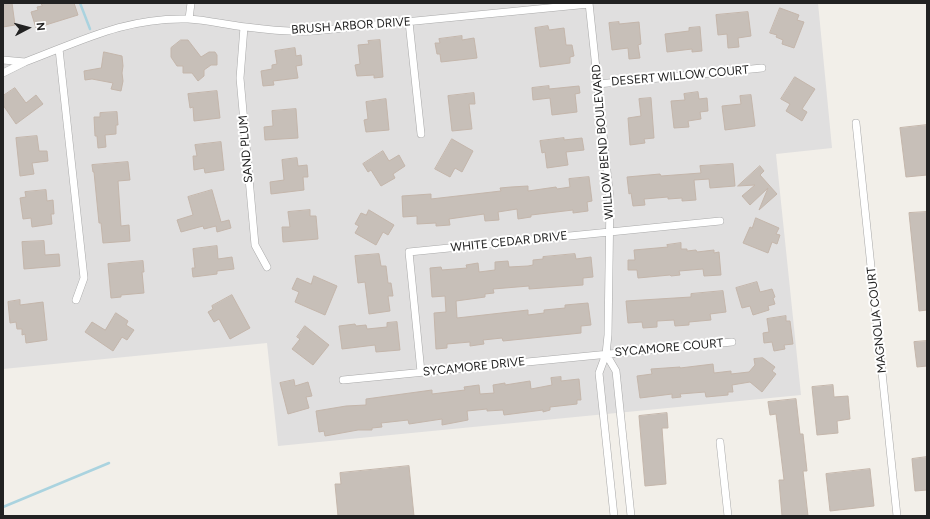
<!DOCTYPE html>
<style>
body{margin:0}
#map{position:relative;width:930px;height:519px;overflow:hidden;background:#f2efe9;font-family:Figtree,sans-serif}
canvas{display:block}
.frame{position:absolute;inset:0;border:4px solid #222;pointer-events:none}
.north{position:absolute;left:8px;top:8px;width:40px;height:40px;-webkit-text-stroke:3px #fff;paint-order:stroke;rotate:84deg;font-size:11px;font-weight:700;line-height:16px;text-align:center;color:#222}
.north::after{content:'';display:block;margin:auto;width:14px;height:18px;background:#222;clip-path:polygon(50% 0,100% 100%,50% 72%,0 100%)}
</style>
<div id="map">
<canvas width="930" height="519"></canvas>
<div class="frame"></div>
<div class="north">N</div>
</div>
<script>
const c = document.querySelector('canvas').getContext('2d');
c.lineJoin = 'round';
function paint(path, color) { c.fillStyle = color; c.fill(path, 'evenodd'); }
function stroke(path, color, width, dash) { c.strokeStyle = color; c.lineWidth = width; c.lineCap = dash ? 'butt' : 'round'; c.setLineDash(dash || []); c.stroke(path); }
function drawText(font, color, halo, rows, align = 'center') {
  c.font = font + ' Figtree,sans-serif'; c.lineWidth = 4; c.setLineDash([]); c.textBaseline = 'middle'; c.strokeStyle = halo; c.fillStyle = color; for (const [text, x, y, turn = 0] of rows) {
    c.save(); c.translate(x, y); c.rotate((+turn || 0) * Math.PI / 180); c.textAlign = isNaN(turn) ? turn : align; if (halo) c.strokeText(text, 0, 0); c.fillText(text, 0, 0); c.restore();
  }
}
paint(new Path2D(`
 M3 3H818L832 148 776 154 801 395 278 446 267 343 3 369Z`), '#e0dfdf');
stroke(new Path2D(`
 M80 3 90 29
 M3 507 109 463`), '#aad3df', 2.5);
const building = new Path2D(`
 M3 3H12L15 25 3 27Z
 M41 3H74L78 15 36 28 31 12 38 10 37 7 42 6Z
 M780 8 799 15 797 20 804 22 794 48 782 44 783 40 776 37 777 35 770 33Z
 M748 12 751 36 738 38 739 47 728 48 727 34 718 35 716 15Z
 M619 22V24L639 22 641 44 638 45 640 58 629 59 628 48 612 50 609 23Z
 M548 26 549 30 564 28 566 45H572L574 56 570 57V63L540 67 535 28Z
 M700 27 702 51 692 52V49L667 52 665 34 689 31V28Z
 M462 36V40L474 38 477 58 441 62 440 54H437L435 43H440L439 39Z
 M181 40H188L201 57 209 52H215L217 55V65H211L204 70V76L198 81 192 73H183V66H177L171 57V48Z
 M380 40 383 77 374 78V75L357 76 355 65 360 64 358 45 369 44 368 41Z
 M295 48 296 56 301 55 302 65 296 66 298 78 273 81 274 85 263 86 261 71 272 69V65L277 64 275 51Z
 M104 52 122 56 123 66 122 73 123 81 121 91 111 89 113 83 92 79 85 80 84 71 101 68Z
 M795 77 815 89 802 109 807 112 802 121 786 111 790 104 781 99Z
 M549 86V89L579 86 580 93 575 94 577 112 552 115 550 98 533 100 532 88Z
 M15 88 26 103 36 95 43 104 16 124 3 105V96Z
 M217 91 220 118 194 121 193 107 190 108 188 94Z
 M698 92 699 99 707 98 708 111 700 112 701 119 688 121 689 127 674 128 671 101 685 100 684 94Z
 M474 93 475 104H469L472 129 452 131 448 96Z
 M751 95 755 126 725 130 722 106 741 104 740 96Z
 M651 98 654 138 644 139 645 143 630 145 628 118 641 116 639 99Z
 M386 99 389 130 366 132 364 120 368 119 366 102Z
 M296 109 298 138 265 140 264 127 273 126 272 111Z
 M117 112 118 125H116V134L105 135 106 147 98 148 97 136H95L94 117H100V113Z
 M927 125V175L906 177 900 128Z
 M37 136 39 151H47L48 161 32 163 34 174 20 176 16 138Z
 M564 138V140L582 138 584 150 566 152 568 165 547 168 545 152 542 153 540 141Z
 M452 139 473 151 462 172 455 168 450 177 435 169Z
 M221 142 224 170 205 173 204 168 194 170 193 156H197L195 145Z
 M383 151 389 161 399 155 405 166 393 174 395 178 381 186 371 170 368 172 363 164Z
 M297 158 298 166 307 165 308 177H303L304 190 271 194 270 182 284 180 282 160Z
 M128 162 130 180 118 181 121 226 129 225 130 241 103 243 101 223H99L94 172H93L92 165Z
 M733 164 735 186 710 188 709 179 694 180 696 200 682 201V198L668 199V197L644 199 645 205 633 206 631 193 629 194 627 177 660 174 661 176 701 173 700 166Z
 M760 166 764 171 760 175 777 194 759 210 768 188 750 205 742 196 755 185 738 186Z
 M589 177 592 201 587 202 588 211 573 213V210L531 215V217L518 219 517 209 498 212 499 220 485 221 484 214 449 219 450 225 436 226V223L417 224V216L403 217 402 196 431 194V199L501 191 500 188 511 187 528 186V191L556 187 557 189 570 187 569 179Z
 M46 190 47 201 53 200 54 214H51L52 224 32 227 31 218 23 219 20 198 26 197 25 192Z
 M212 190 221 222 229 220 231 228 217 232 216 226 204 229 203 226 181 232 177 220 193 215 188 197Z
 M310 210V216H316L318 239 283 242 282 227H290L288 212Z
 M369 210 394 225 388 235 383 232 376 245 355 233 359 226 355 224 361 213 366 215Z
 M927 212V310L919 311 909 213Z
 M756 218 779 228 776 234 780 235 777 244 772 242 768 253 743 243 750 227 752 228Z
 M44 241 45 255 59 254 60 266 24 269 22 242Z
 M681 243V249H687V251L696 250 697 252 714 250V253L719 252 721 275 704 276 703 269 679 271 680 275 671 276 670 275 638 278 637 270H628V260H635L634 250 668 247 667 245Z
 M217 246 218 259 232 257 234 269 217 271V274L193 277 192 268H195L193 249Z
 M379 254 381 266H386L388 283H391L393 296H388L390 311 369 314 365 282 358 283 355 256Z
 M575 254 576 259 591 257 593 277 583 278V285L529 289V286L493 289 494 293 485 294V297L456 301 457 318 528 310V315L544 313V310L565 308V305L588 303 591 325 581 326V333L503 341 502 338 483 340 484 344 470 346V342L447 344V348L436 349 434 313 446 312 445 296 432 297 430 268 441 267 442 270 467 268 466 265 478 263 479 272 495 270V262L508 261 509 267 528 266 533 265V260L543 259V257Z
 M143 261 144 272H142L144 293 121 295V297L111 298 108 264Z
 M314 276 337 286 325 315 295 302 299 292 292 289 297 278 311 284Z
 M757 282 760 292 772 289 775 297 773 298 775 304 768 306 769 310 753 315 750 306 742 308 736 288Z
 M723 291 726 312 710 314 711 320 689 322V325L675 326 674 320 657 321V327L643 328 642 322 628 323 626 301 691 297V294Z
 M232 295 250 328 230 339 219 319 214 322 208 312 213 309 212 306Z
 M20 300V305L43 302 47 340 26 343 25 334 22 335V329H17L16 322 10 323 8 302Z
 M116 313 128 321 126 325 134 330 127 340 122 337 113 351 85 332 92 322 105 330Z
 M786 316V321H790L793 344 784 345 785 349 774 351 772 342 764 343 763 333 769 332 767 319Z
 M397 322 400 350 376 352 375 345 342 349 339 326 355 324 356 326 366 325 367 329 387 327V323Z
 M305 326 329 345 313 365 292 349 300 339 297 337Z
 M927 341V366L917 367 914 342Z
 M763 358 775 367 772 371 776 374 762 392 750 382 732 385 733 392H728V395L706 397 705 392 680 394 681 397 672 398V394L640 398 637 376 652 374 651 369 680 367V368L713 364 714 373 731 371V374L749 372 755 365 754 359Z
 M561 377V381L579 379 581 400H577V404L550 407V410L543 412V410L504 415 503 410 487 411V409L467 411 468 420 442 425V419L409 424 408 420 381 423 382 427 372 428V430H358L325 436 324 431 319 432 316 411 346 406 366 405V399L432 390V394L465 390 464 387 479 385 480 394 494 393 493 385 505 383V385L530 381 531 389 552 385 551 378Z
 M294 380 295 386 308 382 312 396 306 397 309 408 288 414 280 383Z
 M833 385 834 397 848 396 850 419 837 421 838 433 817 435 812 387Z
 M796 399 800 434H803L807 471H803L808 516H782L779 480H784L776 414 770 415 768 402Z
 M667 413 668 428H662L666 484 645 486 639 416Z
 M927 457V490L915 491 912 459Z
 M409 466 414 516H338L335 484H341L340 473Z
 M870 469 874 506 830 511 826 474Z`);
paint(building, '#c7bfb8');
stroke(building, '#c4b6ab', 1);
const minor = new Path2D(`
 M589 3 610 199 608 335 606 354 599 373 614 516
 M189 19 191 3
 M409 22 421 134
 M244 27 240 78 255 245 267 267
 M59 49 84 278 76 300
 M3 60 25 62 3 73
 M25 62C81 41 126 17 188 19 208 20 226 25 246 27 268 30 290 32 313 31L589 4
 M598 84 762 68
 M856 123 897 516
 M606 354 616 371 631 516
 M421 372 409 252 720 221
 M343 380 732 342
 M720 442 728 516`);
stroke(minor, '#a9a9a9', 8);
stroke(minor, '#fff', 7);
drawText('12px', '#222', '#fff', [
 ["BRUSH ARBOR DRIVE",351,26,-4],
 ["DESERT WILLOW COURT",680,76,-5],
 ["WILLOW BEND BOULEVARD",603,142,-95],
 ["SAND PLUM",246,149,-95],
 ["WHITE CEDAR DRIVE",509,242,-6],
 ["MAGNOLIA COURT",877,320,-96],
 ["SYCAMORE COURT",669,348,-5],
 ["SYCAMORE DRIVE",474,367,-6]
]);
</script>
